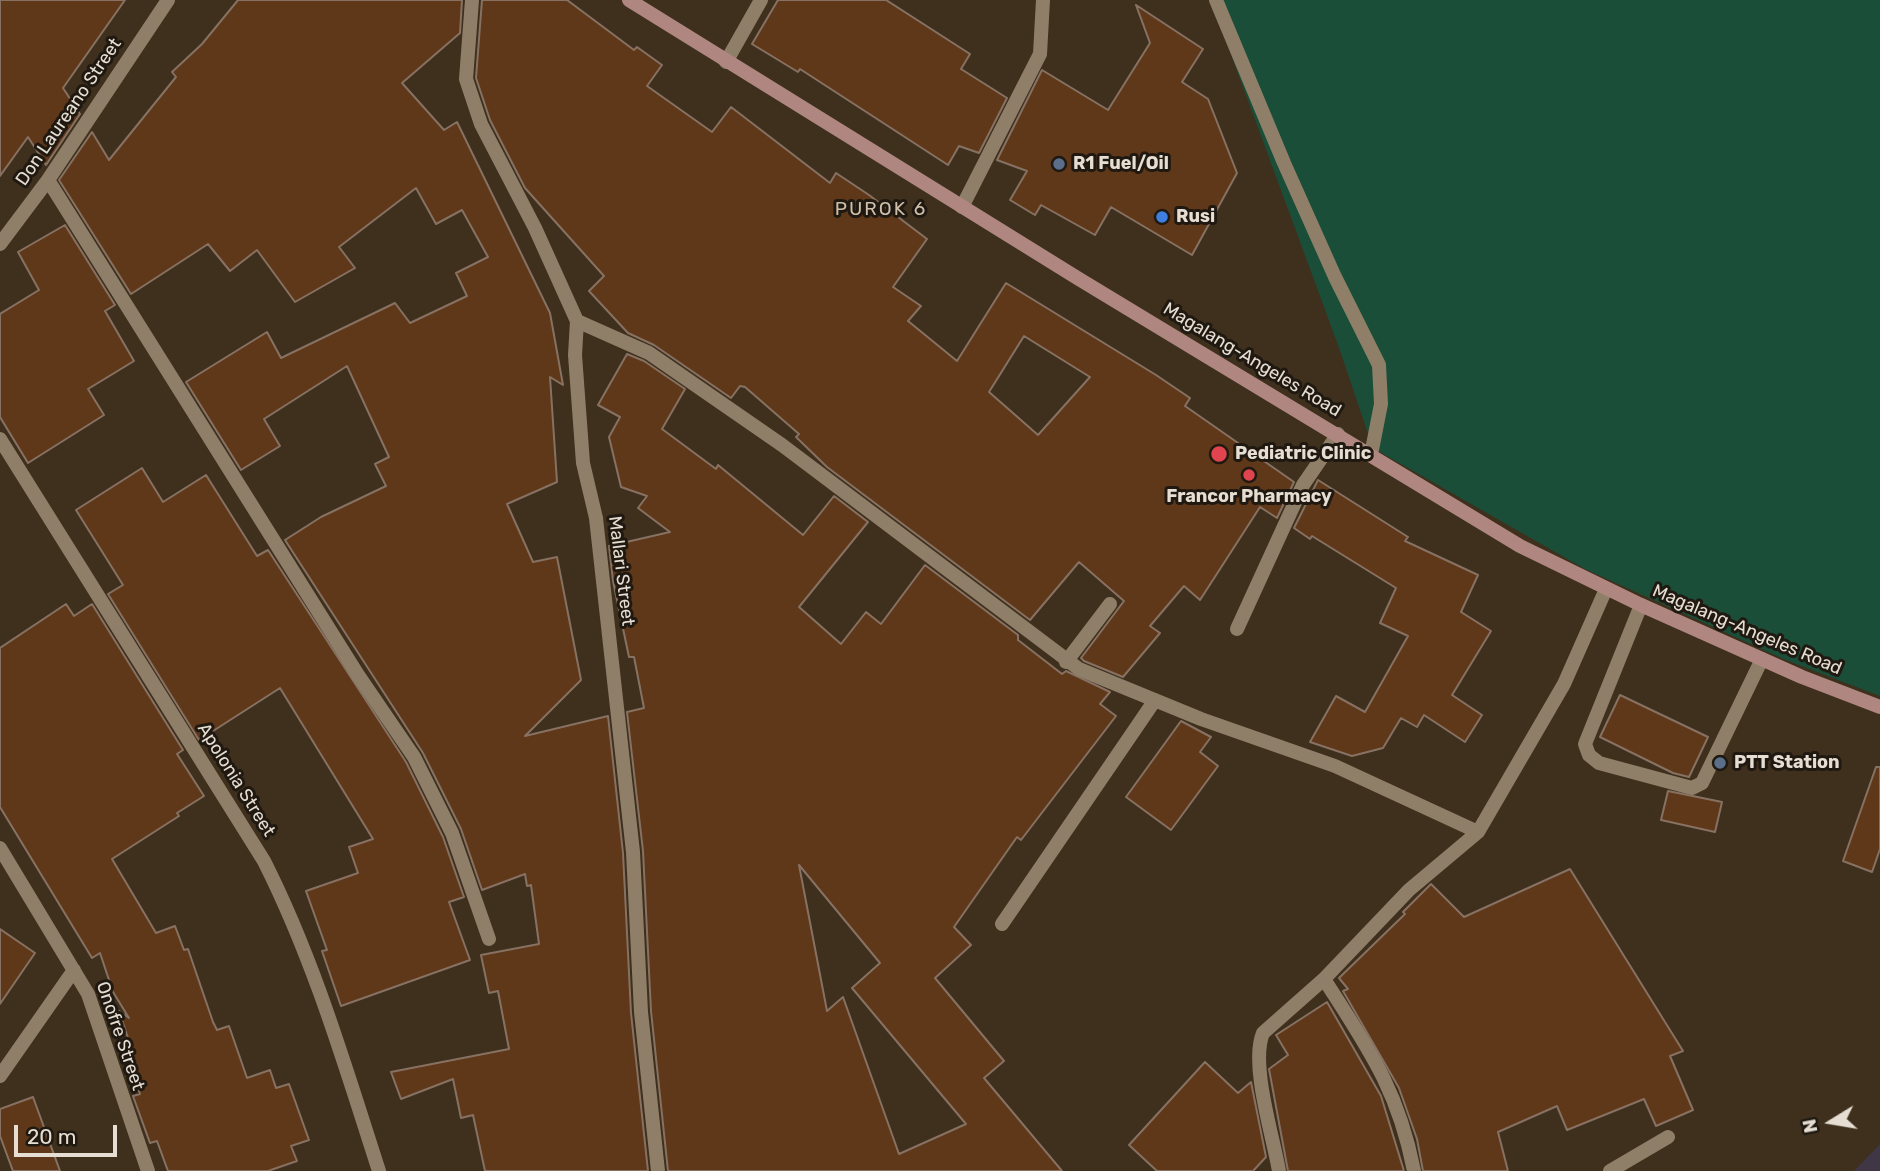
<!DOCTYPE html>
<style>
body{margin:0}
#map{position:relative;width:1880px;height:1171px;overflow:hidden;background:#3e301d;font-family:Rubik,sans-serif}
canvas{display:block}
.north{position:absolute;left:1796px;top:1087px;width:70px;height:70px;-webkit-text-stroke:5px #1f1911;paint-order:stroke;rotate:259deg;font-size:19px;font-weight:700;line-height:28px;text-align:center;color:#e6ded2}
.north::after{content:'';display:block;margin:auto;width:24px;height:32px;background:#e6ded2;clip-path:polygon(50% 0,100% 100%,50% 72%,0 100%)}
.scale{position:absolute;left:14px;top:1125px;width:103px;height:32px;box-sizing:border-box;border:4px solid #e6ded2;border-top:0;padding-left:9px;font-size:21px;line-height:24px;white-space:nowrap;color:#e6ded2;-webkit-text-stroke:5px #1f1911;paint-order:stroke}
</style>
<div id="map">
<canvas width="1880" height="1171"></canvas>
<div class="north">N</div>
<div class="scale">20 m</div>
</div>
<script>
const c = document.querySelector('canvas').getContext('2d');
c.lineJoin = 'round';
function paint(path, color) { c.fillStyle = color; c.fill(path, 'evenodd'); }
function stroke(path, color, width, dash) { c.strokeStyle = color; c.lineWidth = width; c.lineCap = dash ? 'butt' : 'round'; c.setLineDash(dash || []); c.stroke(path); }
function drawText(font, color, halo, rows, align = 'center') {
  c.font = font + ' Rubik,sans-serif'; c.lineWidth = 6; c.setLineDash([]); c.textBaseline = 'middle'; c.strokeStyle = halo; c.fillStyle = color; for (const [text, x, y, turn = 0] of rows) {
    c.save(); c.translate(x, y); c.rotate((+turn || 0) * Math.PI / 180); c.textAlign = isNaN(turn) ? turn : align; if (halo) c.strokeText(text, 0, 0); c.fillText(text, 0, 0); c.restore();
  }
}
paint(new Path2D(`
 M1880 1144V1171H1854Z`), '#3f3646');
paint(new Path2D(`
 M1211 0H1880V696L1786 660 1585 569 1373 448 1338 345Z`), '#1a4e39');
const building = new Path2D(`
 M0 0H125L63 88 80 114 46 165 28 137 0 176Z
 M238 0H462L460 33 402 83 444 130 457 122 550 313 563 385 550 377 557 482 507 504 533 562 557 557 581 680 525 736 608 716 623 853 631 1013 648 1171H485L473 1115 461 1118 453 1079 401 1099 391 1072 509 1049 498 991 489 993 481 955 539 944 531 885 527 886 525 874 482 890 461 829 423 753 285 540 321 517 386 486 375 464 389 457 347 366 264 419 280 446 241 470 186 382 267 332 281 358 395 303 410 323 467 296 456 273 488 257 462 210 436 224 416 188 339 247 355 268 295 302 257 250 230 271 208 244 131 294 59 180 92 132 109 160 176 77 172 72 202 44Z
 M482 0H567L634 50 637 47 662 65 647 86 712 132 731 107 830 183 836 173 869 195 927 239 893 287 921 306 908 321 957 361 1006 283 1156 375 1190 398 1185 406 1294 482 1277 518 1260 507 1200 600 1184 586 1150 626 1160 633 1123 677 1084 661 1081 658 1124 601 1079 562 1030 620 827 467 796 437 799 434 745 387 740 386 731 398 654 345 628 333 589 291 604 276 525 188 490 120 476 78ZM1024 336 1090 377 1038 435 989 392Z
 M778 0H886L970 54 961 69 1007 98 979 153 959 146 948 165 800 69 798 72 752 44Z
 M1136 5 1203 49 1182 82 1208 99 1237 173 1192 255 1111 207 1095 235 1041 205 1035 215 1010 200 1027 171 997 160 1042 70 1108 110 1150 43Z
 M65 225 115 305 105 311 134 361 88 389 104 415 28 463 0 417V314L39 290 18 252Z
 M627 354 644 361 685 389 662 429 716 469 718 465 803 535 834 496 868 522 799 607 841 644 866 612 881 624 925 565 1018 635V640L1062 674 1066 671 1110 692 1100 704 1116 716 1021 840 1017 837 954 927 971 945 935 978 1004 1061 984 1078 1062 1171H668L651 1011 643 851 627 712 644 708 634 657H629L613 581 609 546 670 532 638 508 647 496 621 487 609 437 620 417 598 405ZM799 865 880 963 852 988 966 1124 899 1154 843 997 827 1011Z
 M142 468 163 502 206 475 257 556 268 550 406 762 443 837 464 897 449 902 470 960 341 1006 322 951 327 950 306 891 358 873 349 847 373 839 280 688 199 740 108 594 123 585 76 510Z
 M1318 480 1408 537 1405 541 1478 575 1461 612 1491 631 1452 695 1482 715 1465 742 1424 715 1417 727 1401 718 1383 748 1352 756 1310 742 1336 696 1365 712 1408 636 1380 623 1396 588 1312 536 1310 539 1294 528Z
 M66 604 74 616 92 604 183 750 177 754 204 796 177 813 179 816 112 859 156 933 175 926 184 950 188 949 213 1022 217 1030 229 1026 247 1078 270 1070 276 1088 289 1084 309 1140 291 1146 297 1161 268 1171H168L157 1141 150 1143 133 1096 140 1094 122 1040 128 1038 119 1011 129 1018 113 992 100 953 92 958 0 807V648Z
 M1620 695 1708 737 1689 777 1673 773 1600 737Z
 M1181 721 1211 737 1200 752 1218 766 1171 830 1126 797Z
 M1876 767H1880V849L1872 872 1843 861Z
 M1668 791 1722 802 1715 832 1661 820Z
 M1570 869 1683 1051 1670 1056 1693 1110 1656 1126 1644 1099 1567 1130 1557 1106 1498 1132 1508 1171H1423L1417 1139 1399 1088 1343 991 1348 989 1339 978 1405 914 1403 912 1431 884 1464 917Z
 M0 929 35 953 0 1004Z
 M1327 1002 1381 1096 1404 1171H1288L1269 1069 1288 1055 1276 1035Z
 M1205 1062 1238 1093 1251 1082 1266 1157 1253 1171H1157L1129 1145Z
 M33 1097 60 1171H13L0 1136V1109Z`);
paint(building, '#5f3719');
stroke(building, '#877162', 2);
stroke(new Path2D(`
 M1641 605 1585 744 1589 755 1599 763 1692 788 1702 783 1762 659
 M1237 629 1303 485 1338 434
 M1066 662 1110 604`), '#8f7f69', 14);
stroke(new Path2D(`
 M472 0 466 79 481 124 535 228 577 321 575 355 583 463 596 518 633 852 641 1012 658 1171
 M1216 0 1284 163 1335 277 1379 365 1381 404 1371 455
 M726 62 761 0
 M48 180 358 675 414 757 452 833 489 939
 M962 207 1040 54 1043 0
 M0 244 48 180 168 0
 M577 321 649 353 782 445 1079 669 1201 719 1335 766 1478 832
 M0 439 264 861C314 960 345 1066 379 1171
 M0 848 88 994 148 1171
 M1002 924 1155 700
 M1324 979C1368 1048 1398 1089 1414 1171
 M0 1076 74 970
 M1279 1171C1273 1136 1250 1064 1263 1033L1324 979 1409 890 1478 832 1564 684 1606 589
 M1610 1171 1668 1137`), '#8f7f69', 14);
stroke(new Path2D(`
 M629 0 1079 279 1520 546 1641 605 1802 677 1880 707`), '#af8780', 14);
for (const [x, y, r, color] of [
 [1059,164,7,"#5c6f8a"],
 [1162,217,7,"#3f7fe0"],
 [1219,454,9,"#e0444e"],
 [1249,475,7,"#e0444e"],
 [1720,763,7,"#5c6f8a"]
]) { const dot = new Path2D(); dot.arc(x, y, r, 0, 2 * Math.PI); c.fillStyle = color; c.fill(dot); stroke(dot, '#1f1911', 2.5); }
drawText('18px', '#e6ded2', '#1f1911', [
 ["Don Laureano Street",69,112,-56],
 ["Magalang-Angeles Road",1252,360,31],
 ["Mallari Street",621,571,83],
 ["Magalang-Angeles Road",1747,630,23],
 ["Apolonia Street",236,780,58],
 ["Onofre Street",120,1036,71]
]);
drawText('bold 18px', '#e6ded2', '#1f1911', [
 ["R1 Fuel/Oil",1073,164],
 ["Rusi",1176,217],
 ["Pediatric Clinic",1235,454],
 ["Francor Pharmacy",1249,497,"center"],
 ["PTT Station",1734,763]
], 'left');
c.letterSpacing = '2px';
drawText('19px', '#cfbea8', '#1f1911', [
 ["PUROK 6",881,210]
]);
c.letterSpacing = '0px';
</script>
